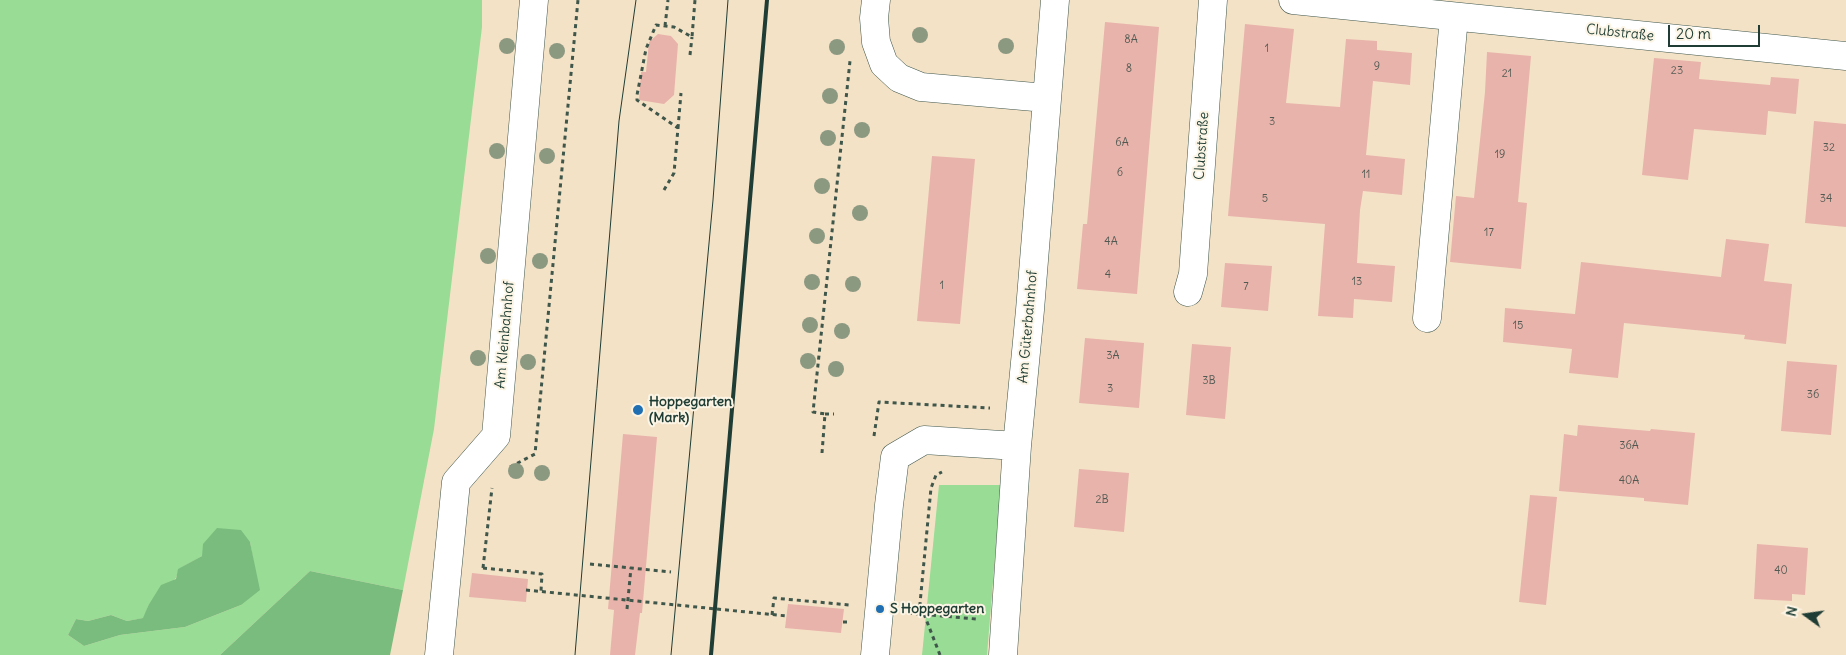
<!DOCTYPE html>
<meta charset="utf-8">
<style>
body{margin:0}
#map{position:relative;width:1846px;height:655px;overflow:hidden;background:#f4e2c7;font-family:Delius,sans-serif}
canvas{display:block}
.north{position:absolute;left:1781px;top:590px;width:50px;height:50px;-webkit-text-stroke:4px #fcf5e5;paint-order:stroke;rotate:284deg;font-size:14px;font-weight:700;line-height:20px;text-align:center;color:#1f3d34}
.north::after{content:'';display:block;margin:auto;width:18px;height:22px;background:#1f3d34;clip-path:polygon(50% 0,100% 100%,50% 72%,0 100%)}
.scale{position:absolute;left:1668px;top:25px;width:92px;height:22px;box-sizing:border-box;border:2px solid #1f3d34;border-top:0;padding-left:6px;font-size:15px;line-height:18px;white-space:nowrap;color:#1f3d34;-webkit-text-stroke:4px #fcf5e5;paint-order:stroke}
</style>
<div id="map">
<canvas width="1846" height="655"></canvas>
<div class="north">N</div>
<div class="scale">20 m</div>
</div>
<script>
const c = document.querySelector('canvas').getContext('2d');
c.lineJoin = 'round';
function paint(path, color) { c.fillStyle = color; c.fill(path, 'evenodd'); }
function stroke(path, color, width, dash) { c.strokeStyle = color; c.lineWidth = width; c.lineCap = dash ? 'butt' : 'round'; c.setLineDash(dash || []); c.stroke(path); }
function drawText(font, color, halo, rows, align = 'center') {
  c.font = font + ' Delius,sans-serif'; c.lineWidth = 4; c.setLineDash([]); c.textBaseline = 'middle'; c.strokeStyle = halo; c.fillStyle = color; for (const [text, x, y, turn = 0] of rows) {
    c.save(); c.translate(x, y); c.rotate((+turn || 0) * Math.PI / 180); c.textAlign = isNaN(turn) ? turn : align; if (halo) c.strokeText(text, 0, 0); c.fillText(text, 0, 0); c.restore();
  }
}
paint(new Path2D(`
 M0 0H482V27L434 429 403 590 310 571 220 655H0ZM250 542 254 564 241 605 185 627 120 635 84 646 68 635 76 619 88 621 111 615 127 621 144 618 148 606 176 578 179 569 202 556Z
 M939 485H1001L987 655H922Z`), '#99dc95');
paint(new Path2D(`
 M217 528 241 530 250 542 260 590 241 605 185 627 120 635 84 646 68 635 76 619 88 621 111 615 127 621 143 618 148 606 161 585 176 579 178 569 202 556 203 544Z
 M310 571 403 590 390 655H220Z`), '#7abc7e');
paint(new Path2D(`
 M1105 22 1159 27 1137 294 1077 289 1083 224H1087Z
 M1245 24 1294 29 1286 103 1340 107 1346 39 1377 41V50L1412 53 1410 85 1373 81 1366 155 1405 159 1402 195 1363 191 1360 210 1357 263 1395 266 1392 302 1354 299 1353 318 1318 316 1325 224 1228 216Z
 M658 34 671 36 678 44 674 95 664 104 639 100 641 72H646L649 42Z
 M1487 52 1531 56 1518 202 1527 203 1521 269 1450 262 1456 196 1474 198 1485 92Z
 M1654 58 1701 62 1699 79 1770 85 1771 77 1799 79 1796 114 1768 111 1766 135 1694 129 1688 180 1642 175Z
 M1814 121 1846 124V227L1805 223Z
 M932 156 975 159 960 324 917 321Z
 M1726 239 1769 244 1764 281 1792 284 1786 344 1744 339 1745 335 1624 323 1618 378 1569 373 1572 349 1503 342 1505 308 1575 314 1581 262 1721 277Z
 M1225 263 1272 266 1268 311 1221 307Z
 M1085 338 1144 343 1139 408 1079 403Z
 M1192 344 1231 347 1225 419 1186 415Z
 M1787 361 1837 365 1831 435 1781 431Z
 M1578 425 1650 431 1651 429 1695 433 1688 505 1644 501V498L1559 491 1564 434 1577 436Z
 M623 434 657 437 642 613H640L635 655H610L614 610 608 609Z
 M1079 469 1129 473 1124 532 1074 527Z
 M1530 495 1557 497 1546 605 1519 602Z
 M1757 544 1808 548 1805 595 1792 594V601L1754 599Z
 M472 573 528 579 526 602 469 597Z
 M788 604 844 609 841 633 785 628Z`), '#e8b3ab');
const minor = new Path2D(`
 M876 0 874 18 876 42 884 64 899 78 921 87 1046 98
 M1293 0 1846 56
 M1188 292 1193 274 1213 0
 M1427 318 1454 17
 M439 655 456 482 496 436 534 0
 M875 655 889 505 895 457 924 440 1017 446
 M1003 655 1017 446 1030 310 1055 0`);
stroke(minor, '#3f564a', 29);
stroke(new Path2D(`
 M665 26 668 0
 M690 55 692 37
 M678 128 681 93
 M664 190 674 173 678 128 640 102 637 100V95L646 49 656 25 674 27 692 37 695 0
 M825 414H834
 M874 436 879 402 990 408
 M822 453 825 414 813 412 850 61
 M510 467 535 454 578 0
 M590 564 631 568
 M483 568 492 488
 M483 568 542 574 541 591
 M627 609 631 568 671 572
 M908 613 976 619
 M919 614 931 488 936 475 942 472
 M924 614 940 655
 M772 615 774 598 849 605
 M843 622H850`), '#3f564a', 3, [4, 4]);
stroke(minor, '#fff', 28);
stroke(new Path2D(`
 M575 655 619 121 636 0
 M671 655 713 200 728 0`), '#1f3d34', 1);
stroke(new Path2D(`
 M711 655 767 0`), '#1f3d34', 4);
stroke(new Path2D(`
 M526 590 787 616`), '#3f564a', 3, [4, 4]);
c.fillStyle = '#8c9981';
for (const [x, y] of [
 [920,35],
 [507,46],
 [1006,46],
 [837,47],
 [557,51],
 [830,96],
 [862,130],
 [828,138],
 [497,151],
 [547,156],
 [822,186],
 [860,213],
 [817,236],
 [488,256],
 [540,261],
 [812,282],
 [853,284],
 [810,325],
 [842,331],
 [478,358],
 [808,361],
 [528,362],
 [836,369],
 [516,471],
 [542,473]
]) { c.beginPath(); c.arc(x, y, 8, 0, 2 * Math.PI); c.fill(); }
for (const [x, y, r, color] of [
 [638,410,6,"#1f6fb2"],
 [880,609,5,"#1f6fb2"]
]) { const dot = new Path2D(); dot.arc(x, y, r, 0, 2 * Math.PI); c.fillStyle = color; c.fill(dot); stroke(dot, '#fcf5e5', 2); }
drawText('11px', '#515a52', null, [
 ["8A",1131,40],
 ["1",1267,49],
 ["9",1377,67],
 ["8",1129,69],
 ["23",1677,71],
 ["21",1507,74],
 ["3",1272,122],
 ["6A",1122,143],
 ["32",1829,148],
 ["19",1500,155],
 ["6",1120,173],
 ["11",1366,175],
 ["5",1265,199],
 ["34",1826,199],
 ["17",1489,233],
 ["4A",1111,242],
 ["4",1108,275],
 ["13",1357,282],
 ["1",942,286],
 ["7",1246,287],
 ["15",1518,326],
 ["3A",1113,356],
 ["3B",1209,381],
 ["3",1110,389],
 ["36",1813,395],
 ["36A",1629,446],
 ["40A",1629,481],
 ["2B",1102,500],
 ["40",1781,571]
]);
drawText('14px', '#1f3d34', '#fcf5e5', [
 ["Clubstraße",1620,33,6],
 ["Clubstraße",1202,146,-86],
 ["Am Güterbahnhof",1028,327,-85],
 ["Am Kleinbahnhof",505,335,-85]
]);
drawText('bold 14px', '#1f3d34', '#fcf5e5', [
 ["Hoppegarten",649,402],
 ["(Mark)",649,418],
 ["S Hoppegarten",890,609]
], 'left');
</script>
